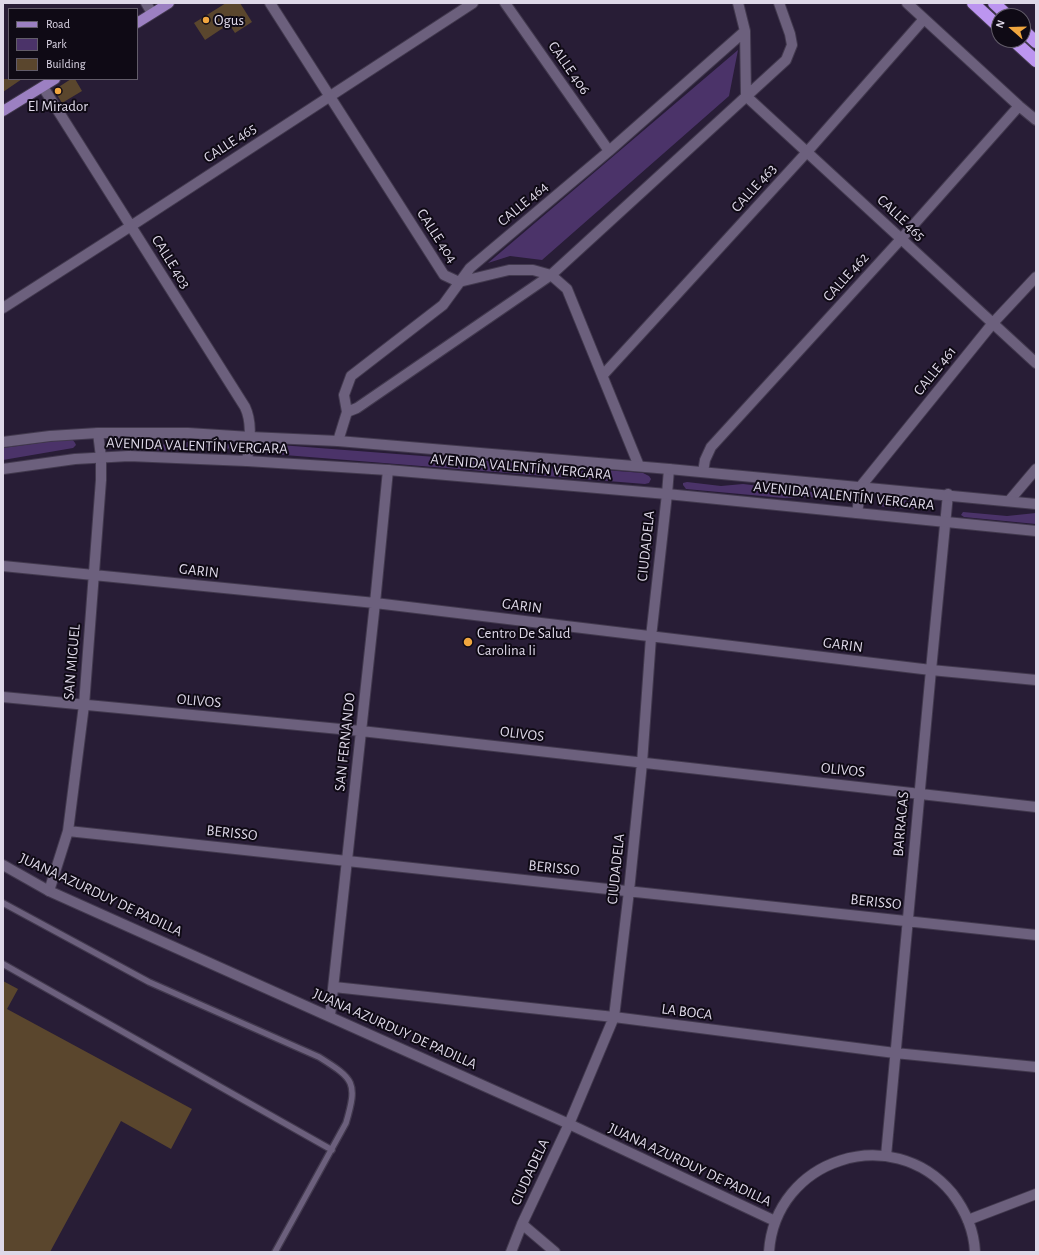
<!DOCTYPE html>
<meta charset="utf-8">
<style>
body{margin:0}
#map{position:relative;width:1039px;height:1255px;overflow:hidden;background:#281d36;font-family:"Alegreya Sans",sans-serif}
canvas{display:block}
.frame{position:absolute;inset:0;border:4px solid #ded8e8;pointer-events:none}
.legend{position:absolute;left:8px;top:8px;width:130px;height:72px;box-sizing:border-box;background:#0f0a15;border:1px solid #625c69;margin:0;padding:5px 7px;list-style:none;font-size:12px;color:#ded8e8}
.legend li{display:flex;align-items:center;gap:8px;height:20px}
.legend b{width:20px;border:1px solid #625c69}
.north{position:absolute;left:991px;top:8px;width:40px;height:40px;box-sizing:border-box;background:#0f0a15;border:1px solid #625c69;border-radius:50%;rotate:290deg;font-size:11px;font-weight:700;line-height:16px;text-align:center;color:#ded8e8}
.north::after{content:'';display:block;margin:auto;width:14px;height:18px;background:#f0a63f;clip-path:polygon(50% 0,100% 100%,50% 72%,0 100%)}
</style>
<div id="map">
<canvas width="1039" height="1255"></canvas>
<div class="frame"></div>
<ul class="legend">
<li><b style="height:5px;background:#9c80c2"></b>Road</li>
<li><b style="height:11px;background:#4b3369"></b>Park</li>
<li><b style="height:11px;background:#5a462d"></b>Building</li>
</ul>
<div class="north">N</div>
</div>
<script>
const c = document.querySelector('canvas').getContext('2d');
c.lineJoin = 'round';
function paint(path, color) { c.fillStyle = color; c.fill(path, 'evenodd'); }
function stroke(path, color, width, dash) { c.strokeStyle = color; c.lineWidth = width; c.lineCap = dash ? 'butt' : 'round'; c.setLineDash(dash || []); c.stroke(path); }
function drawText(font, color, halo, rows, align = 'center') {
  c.font = font + ' "Alegreya Sans",sans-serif'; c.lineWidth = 4; c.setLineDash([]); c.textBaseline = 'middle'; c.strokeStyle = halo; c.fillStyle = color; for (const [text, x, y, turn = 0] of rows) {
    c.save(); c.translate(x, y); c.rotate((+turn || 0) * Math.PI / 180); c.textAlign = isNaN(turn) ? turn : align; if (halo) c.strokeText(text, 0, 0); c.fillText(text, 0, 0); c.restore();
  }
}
paint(new Path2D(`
 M738 50 729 96 542 260 510 256 488 263Z
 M68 439C72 439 74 440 76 445L73 448 3 460V448Z
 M188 442 230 444 231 446 228 449 191 447 171 451 121 448 119 446 121 443 158 445Z
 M267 444 643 473 649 476 651 479 649 483 645 484 272 454 265 452 262 450V447Z
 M687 482 721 486 743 484 846 496 844 500 809 497 784 498 686 489 683 485V483Z
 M883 497 921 500 926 504V506L922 510 884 507 881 506 879 501Z
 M963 512 1007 516 1036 513V524L964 517 961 515Z`), '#4b3369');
paint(new Path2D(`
 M226 3H240L252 22 235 33 229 24 205 40 194 23Z
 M3 79H22L3 92Z
 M71 79H75L82 91 62 103 54 90Z
 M3 981 18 989 7 1009 192 1109 171 1149 121 1121 50 1252H3Z`), '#5a462d');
const service = new Path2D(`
 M3 903 149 982 319 1057C354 1079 358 1082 346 1123L275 1252
 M3 964 332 1150`);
const minor = new Path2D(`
 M146 3 152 13
 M270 3 444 275 459 282 509 270H533L551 275 567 289 639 466
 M505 3 609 151
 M738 3 745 31 746 96
 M907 3 1019 106 1036 120
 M43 87 245 407C253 424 249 443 247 461
 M746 96 1036 363
 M3 308 131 226 473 3
 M603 375 807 152 924 19
 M347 412 357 408 551 275 786 60 792 45 790 34 779 3
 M338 441 347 412 344 395 351 376 443 305 470 268 609 151 745 31
 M703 472 705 460 711 447 901 239 1019 106
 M1009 501 1036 469
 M857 513 861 486 993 323 1036 277
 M3 566 375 603 931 670 1036 680
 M3 697 361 731 1036 807
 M68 831 1036 935
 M49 891 68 831 84 705 101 480V457L98 433
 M334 987 614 1017 895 1053 1036 1067
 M330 1016 375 603 388 470
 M886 1156 931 670 948 494
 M968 1220 1036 1194
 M522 1224 555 1252
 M511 1252 522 1224 569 1124 614 1017 629 891 642 763 651 637 667 494 669 469`);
const tertiary = new Path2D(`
 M3 442 50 436 98 433H188L250 437 338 441 669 469 1036 504
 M3 469 75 459 129 456 247 461 388 470 667 494 1036 531
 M3 865 49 891 569 1124 775 1221
 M769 1252C775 1159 892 1121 952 1193 965 1210 974 1231 975 1252`);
const primary = new Path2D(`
 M137 23 169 3
 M3 111 55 79`);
const motorway = new Path2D(`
 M973 3 999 27
 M994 3 1008 16
 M1023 30 1036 42
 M1013 40 1036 61`);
stroke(service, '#42394e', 8);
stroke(minor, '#42394e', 12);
stroke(tertiary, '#42394e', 12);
stroke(primary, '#42394e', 12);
stroke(motorway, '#42394e', 14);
stroke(service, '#6c607d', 5.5);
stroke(minor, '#6c607d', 10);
stroke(tertiary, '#6c607d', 10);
stroke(primary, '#9c80c2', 10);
stroke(motorway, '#bc95f0', 12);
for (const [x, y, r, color] of [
 [206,20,4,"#f0a63f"],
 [58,91,4,"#f0a63f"],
 [468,642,5,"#f0a63f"]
]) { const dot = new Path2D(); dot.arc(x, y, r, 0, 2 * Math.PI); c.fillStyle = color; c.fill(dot); stroke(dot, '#0f0a15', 1.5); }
drawText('15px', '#ded8e8', '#0f0a15', [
 ["Ogus",214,20],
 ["El Mirador",58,106,"center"],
 ["Centro De Salud",477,633],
 ["Carolina Ii",477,650]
], 'left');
drawText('15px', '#ded8e8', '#0f0a15', [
 ["CALLE 406",569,68,55],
 ["CALLE 465",230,143,-33],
 ["CALLE 463",754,188,-48],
 ["CALLE 464",523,204,-40],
 ["CALLE 465",901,218,43],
 ["CALLE 404",437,236,57],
 ["CALLE 403",171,262,58],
 ["CALLE 462",846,277,-48],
 ["CALLE 461",935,371,-51],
 ["AVENIDA VALENTÍN VERGARA",197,446,2],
 ["AVENIDA VALENTÍN VERGARA",521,467,5],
 ["AVENIDA VALENTÍN VERGARA",844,496,6],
 ["CIUDADELA",646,546,-84],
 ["GARIN",199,571,6],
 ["GARIN",522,606,7],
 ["GARIN",843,645,7],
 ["SAN MIGUEL",72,662,-85],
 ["OLIVOS",199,701,5],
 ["OLIVOS",522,734,7],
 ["SAN FERNANDO",345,742,-84],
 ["OLIVOS",843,770,6],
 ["BARRACAS",901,824,-85],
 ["BERISSO",232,833,6],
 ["BERISSO",554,868,6],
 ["CIUDADELA",616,869,-84],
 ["JUANA AZURDUY DE PADILLA",101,895,25],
 ["BERISSO",876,902,6],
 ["LA BOCA",687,1012,7],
 ["JUANA AZURDUY DE PADILLA",395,1029,24],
 ["JUANA AZURDUY DE PADILLA",690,1165,25],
 ["CIUDADELA",530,1172,-65]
]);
</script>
